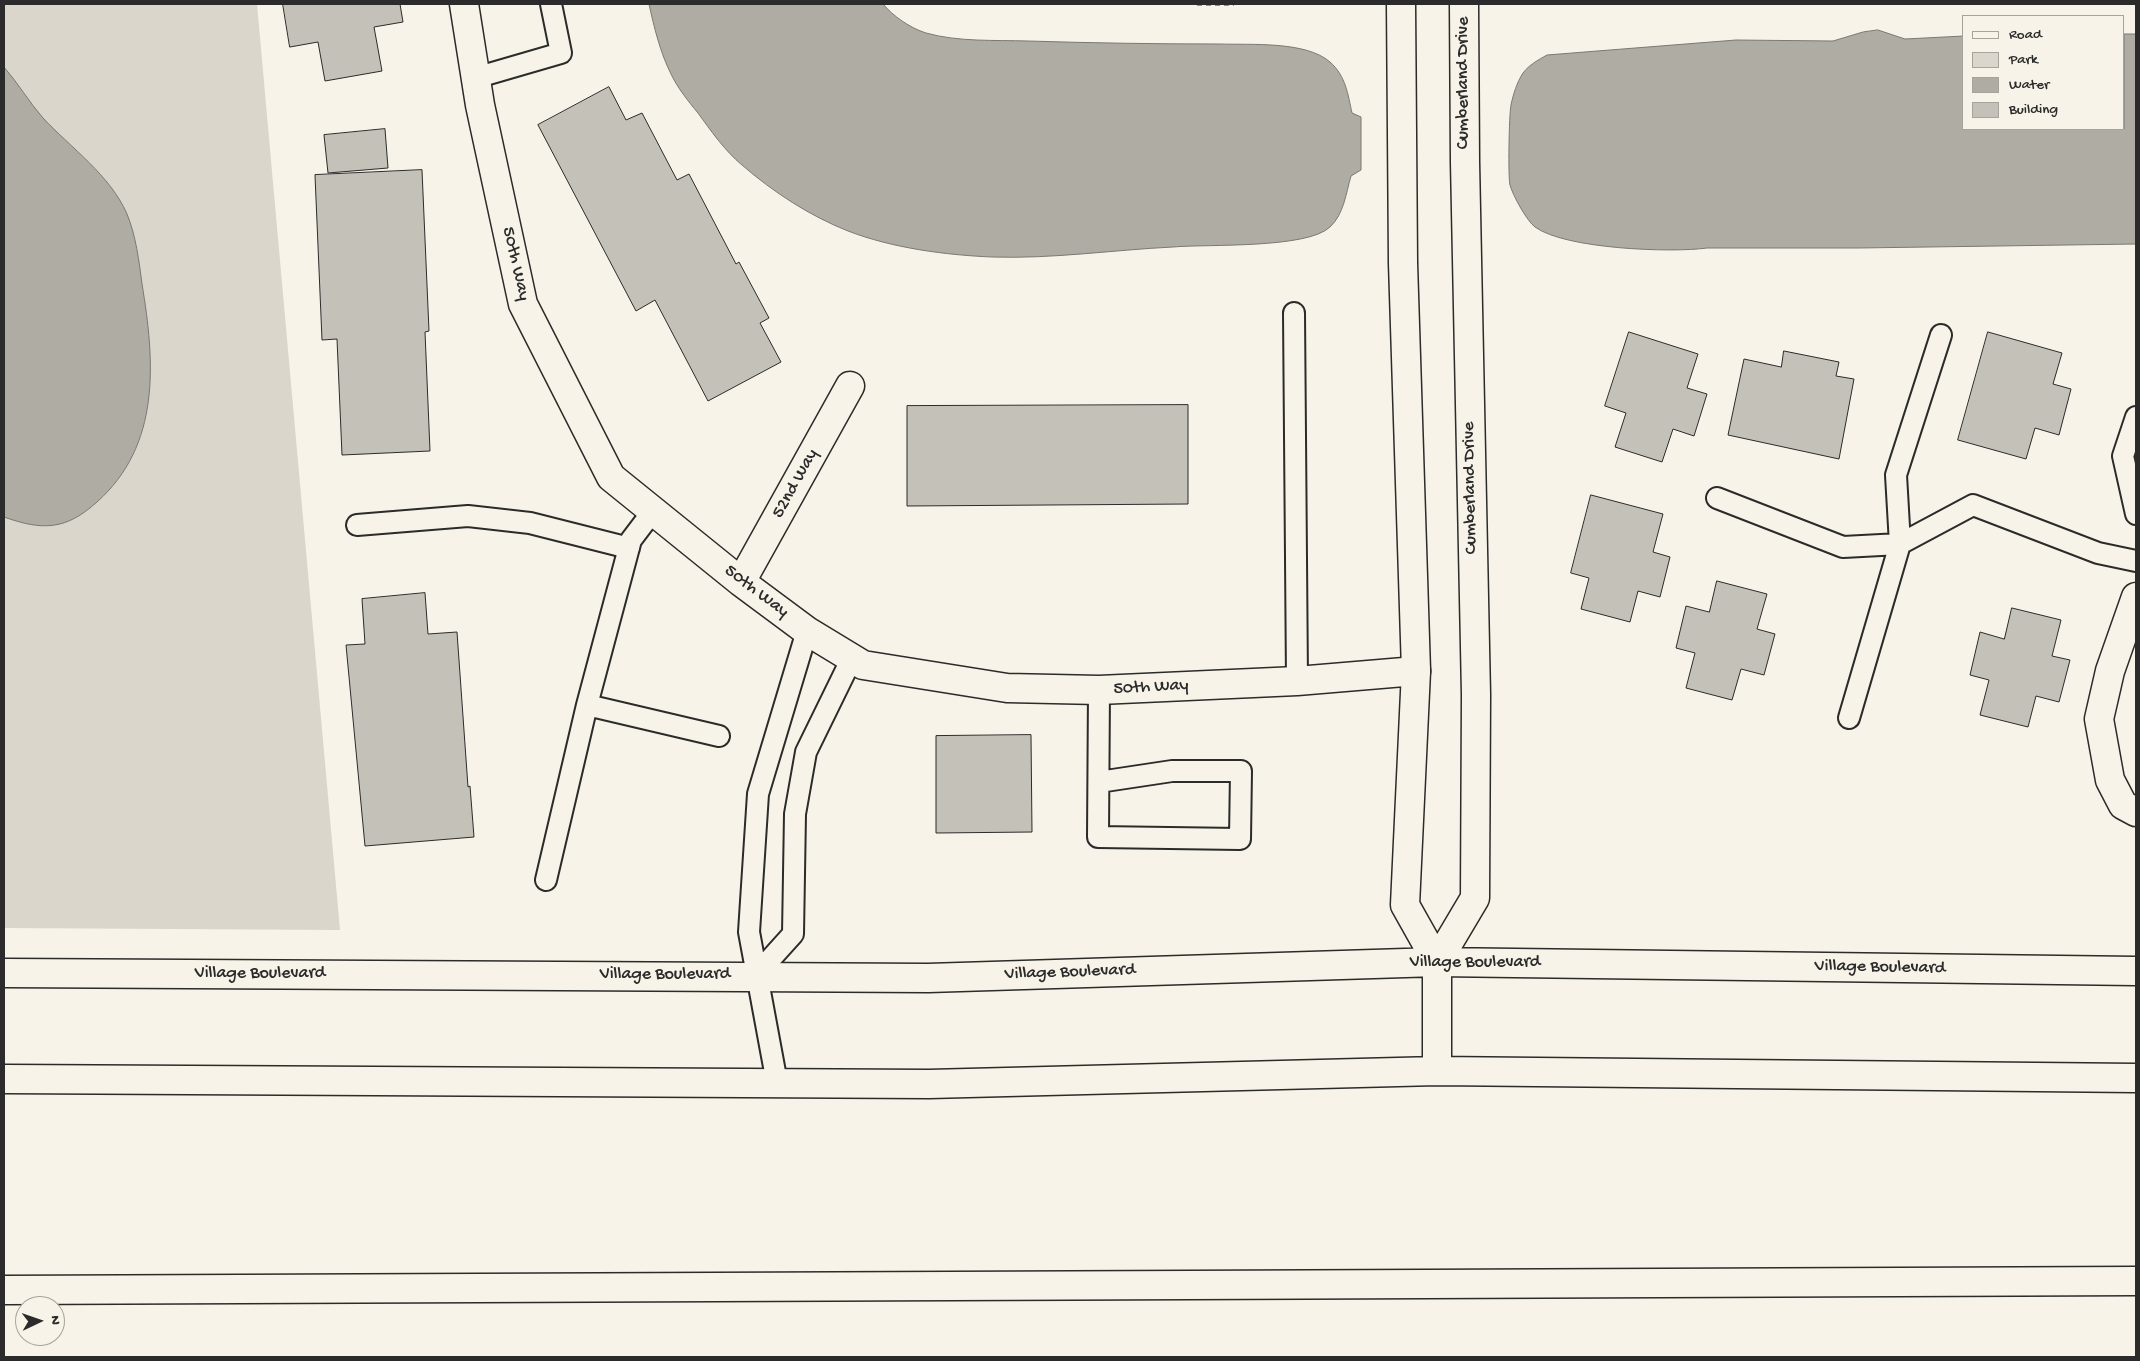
<!DOCTYPE html>
<style>
body{margin:0}
#map{position:relative;width:2140px;height:1361px;overflow:hidden;background:#f7f3e8;font-family:"Gochi Hand",sans-serif}
canvas{display:block}
.frame{position:absolute;inset:0;border:5px solid #2b2b2b;pointer-events:none}
.legend{position:absolute;left:1962px;top:15px;width:162px;height:115px;box-sizing:border-box;background:#f7f3e8;border:1px solid #a5a39c;margin:0;padding:6px 9px;list-style:none;font-size:15px;color:#2b2b2b}
.legend li{display:flex;align-items:center;gap:10px;height:25px}
.legend b{width:25px;border:1px solid #a5a39c}
.north{position:absolute;left:15px;top:1296px;width:50px;height:50px;box-sizing:border-box;background:#f7f3e8;border:1px solid #a5a39c;border-radius:50%;rotate:87deg;font-size:14px;font-weight:700;line-height:20px;text-align:center;color:#2b2b2b}
.north::after{content:'';display:block;margin:auto;width:18px;height:22px;background:#2b2b2b;clip-path:polygon(50% 0,100% 100%,50% 72%,0 100%)}
</style>
<div id="map">
<canvas width="2140" height="1361"></canvas>
<div class="frame"></div>
<ul class="legend">
<li><b style="height:6px;background:#f7f3e8"></b>Road</li>
<li><b style="height:14px;background:#dad6cc"></b>Park</li>
<li><b style="height:14px;background:#afaca4"></b>Water</li>
<li><b style="height:14px;background:#c4c1b9"></b>Building</li>
</ul>
<div class="north">N</div>
</div>
<script>
const c = document.querySelector('canvas').getContext('2d');
c.lineJoin = 'round';
function paint(path, color) { c.fillStyle = color; c.fill(path, 'evenodd'); }
function stroke(path, color, width, dash) { c.strokeStyle = color; c.lineWidth = width; c.lineCap = dash ? 'butt' : 'round'; c.setLineDash(dash || []); c.stroke(path); }
function drawText(font, color, halo, rows, align = 'center') {
  c.font = font + ' "Gochi Hand",sans-serif'; c.lineWidth = 4.5; c.setLineDash([]); c.textBaseline = 'middle'; c.strokeStyle = halo; c.fillStyle = color; for (const [text, x, y, turn = 0] of rows) {
    c.save(); c.translate(x, y); c.rotate((+turn || 0) * Math.PI / 180); c.textAlign = isNaN(turn) ? turn : align; if (halo) c.strokeText(text, 0, 0); c.fillText(text, 0, 0); c.restore();
  }
}
paint(new Path2D(`
 M4 4H257L340 930 4 928Z`), '#dad6cc');
const water = new Path2D(`
 M649 4H883C893 16 910 28 926 33 958 42 995 40 1028 41 1092 43 1156 44 1220 44 1252 45 1306 41 1330 62 1346 76 1348 95 1352 113L1361 117V170L1351 176C1346 193 1344 214 1330 227 1307 249 1206 244 1173 247 1112 250 1053 259 992 257 945 255 892 248 848 231 810 216 773 192 742 165 725 151 711 131 698 113 688 101 677 87 671 74 660 52 654 27 649 4Z
 M1878 30 1905 39 1964 36V129H2124V34H2136V244L1859 248H1707C1671 253 1565 249 1535 227 1527 221 1513 196 1510 185 1508 177 1509 115 1511 105 1513 95 1517 82 1523 73 1529 65 1538 60 1547 55L1736 40 1833 41 1863 32Z
 M4 67C18 83 29 102 43 118 71 148 110 175 127 214 136 236 139 261 142 284 155 362 161 445 97 502 66 530 43 531 4 517Z`);
paint(water, '#afaca4');
stroke(water, '#7a7874', 1);
const building = new Path2D(`
 M283 4H400L403 22 374 27 382 71 325 81 318 42 290 47Z
 M609 87 626 120 642 113 677 180 689 174 736 264 739 262 769 318 760 323 781 362 708 401 655 300 636 311 538 125Z
 M385 129 388 168 328 173 324 135Z
 M422 170 429 331 425 332 430 451 342 455 337 339 322 340 315 175Z
 M1629 332 1698 354 1687 388 1707 394 1694 436 1673 429 1662 462 1615 447 1626 413 1605 406Z
 M1988 332 2062 353 2053 384 2071 389 2059 435 2035 428 2026 459 1958 440Z
 M1784 351 1839 362 1836 376 1854 379 1839 459 1728 435 1744 359 1781 367Z
 M1188 405V504L907 506V406Z
 M1591 495 1663 514 1653 552 1670 557 1660 597 1638 591 1630 622 1581 609 1589 578 1571 573Z
 M1717 581 1767 594 1757 629 1775 634 1764 675 1741 669 1732 700 1686 688 1695 653 1676 648 1686 606 1709 612Z
 M425 593 428 634 457 632 468 787 470 786 474 837 365 846 346 645 365 644 362 599Z
 M2012 608 2061 620 2052 656 2070 660 2059 702 2036 696 2028 727 1980 715 1989 680 1970 675 1980 632 2004 639Z
 M1031 735 1032 832 936 833V736Z`);
paint(building, '#c4c1b9');
stroke(building, '#2b2b2b', 1);
const lane = new Path2D(`
 M475 78 561 53 551 4
 M1294 313 1297 681
 M2136 417 2123 456 2136 514
 M1717 498 1843 547 1900 544 1896 475 1941 335
 M653 511 631 540 587 705 719 736
 M357 525 468 516 530 523 629 548
 M1099 690 1098 837 1240 839 1241 771H1172L1099 782
 M1849 718 1900 544 1973 505 2098 553 2136 561
 M546 880 587 705
 M756 975 793 934 795 814 806 752 852 658
 M777 1083 749 932 758 794 807 631`);
const street = new Path2D(`
 M464 4 480 105 523 304 611 477 741 582 807 631 863 665 1007 688 1099 690 1297 681 1416 671
 M741 582 850 386
 M2136 597 2110 671 2099 719 2110 780 2123 805 2136 812`);
const secondary = new Path2D(`
 M1401 4 1403 263 1416 671 1405 905 1437 962V1071
 M1437 962 1475 898 1476 695 1465 162 1464 4
 M4 973 928 978 1437 962 2136 971
 M4 1079 929 1084 1437 1071 2136 1078`);
const highway = new Path2D(`
 M4 1290 2136 1281`);
stroke(lane, '#2b2b2b', 24);
stroke(street, '#2b2b2b', 31);
stroke(secondary, '#2b2b2b', 31);
stroke(highway, '#2b2b2b', 31);
stroke(new Path2D(`
 M1197 4H1234`), '#2b2b2b', 3, [5, 4]);
stroke(lane, '#f7f3e8', 20);
stroke(street, '#f7f3e8', 28);
stroke(secondary, '#f7f3e8', 28);
stroke(highway, '#f7f3e8', 28);
drawText('18px', '#2b2b2b', '#f7f3e8', [
 ["Cumberland Drive",1464,83,-90],
 ["50th Way",515,264,77],
 ["52nd Way",796,484,-61],
 ["Cumberland Drive",1471,488,-91],
 ["50th Way",756,592,37],
 ["50th Way",1151,688,-3],
 ["Village Boulevard",1475,963],
 ["Village Boulevard",1880,968,1],
 ["Village Boulevard",1070,973,-2],
 ["Village Boulevard",260,974],
 ["Village Boulevard",665,975]
]);
</script>
